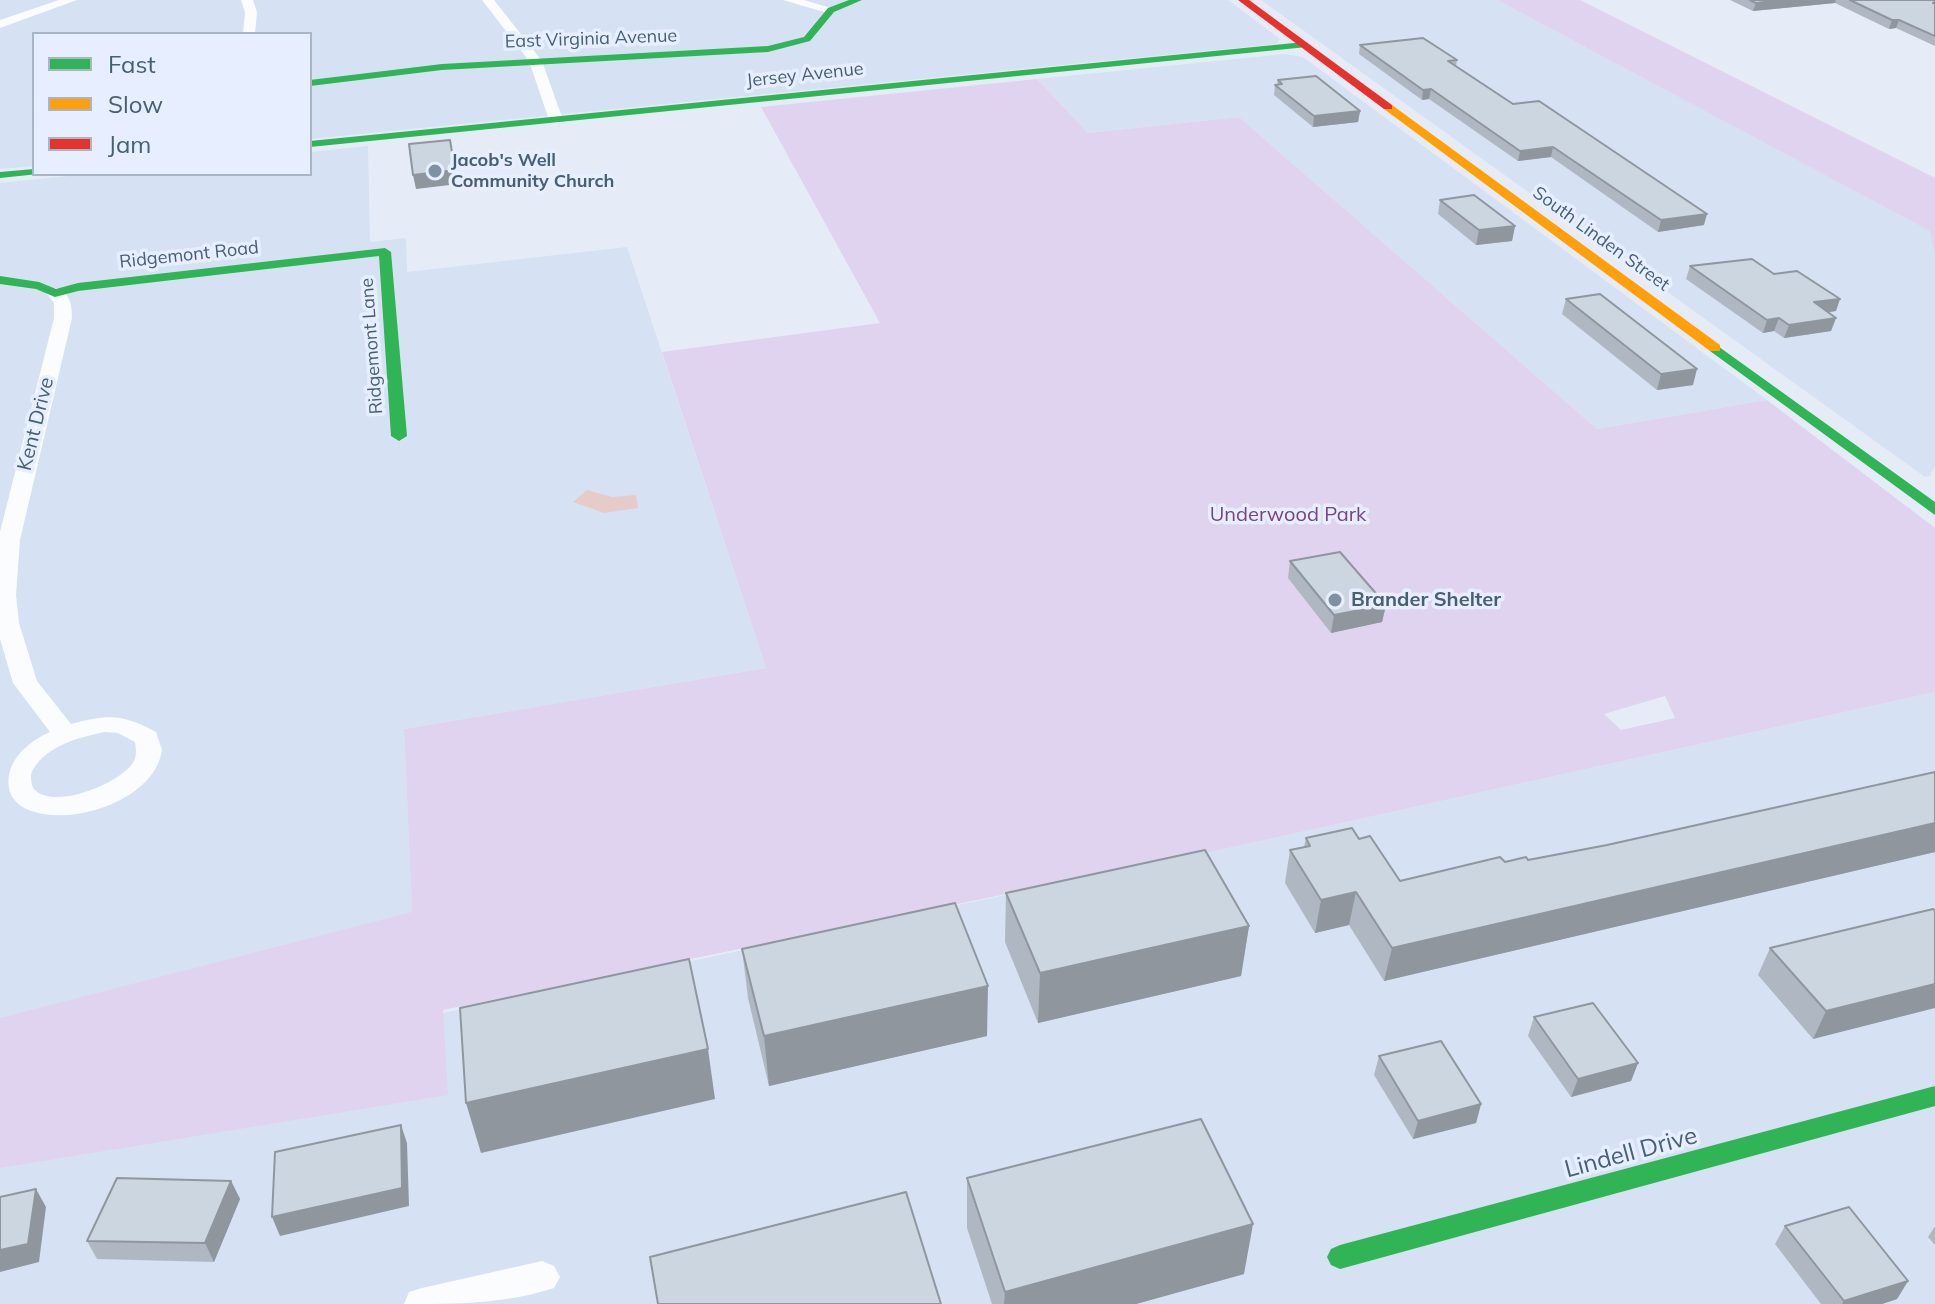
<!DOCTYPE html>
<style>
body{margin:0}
#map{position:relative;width:1935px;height:1304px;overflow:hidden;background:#e6ecf7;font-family:Mulish,sans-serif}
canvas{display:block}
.legend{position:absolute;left:32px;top:32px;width:280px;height:144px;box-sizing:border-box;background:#e7eeff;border:2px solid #a7b5c7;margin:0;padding:10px 14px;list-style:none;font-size:24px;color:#476074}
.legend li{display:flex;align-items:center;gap:16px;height:40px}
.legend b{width:40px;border:2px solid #a7b5c7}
</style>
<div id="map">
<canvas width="1935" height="1304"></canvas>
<ul class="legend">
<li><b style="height:10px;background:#30b455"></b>Fast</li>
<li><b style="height:10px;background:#ff9f0a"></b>Slow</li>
<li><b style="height:10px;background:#e5322d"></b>Jam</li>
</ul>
</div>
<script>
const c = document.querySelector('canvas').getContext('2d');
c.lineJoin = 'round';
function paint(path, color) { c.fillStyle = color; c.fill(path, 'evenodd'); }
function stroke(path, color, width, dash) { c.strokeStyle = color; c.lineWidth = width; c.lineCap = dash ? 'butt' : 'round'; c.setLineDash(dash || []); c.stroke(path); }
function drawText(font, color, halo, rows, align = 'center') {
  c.font = font + ' Mulish,sans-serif'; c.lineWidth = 7; c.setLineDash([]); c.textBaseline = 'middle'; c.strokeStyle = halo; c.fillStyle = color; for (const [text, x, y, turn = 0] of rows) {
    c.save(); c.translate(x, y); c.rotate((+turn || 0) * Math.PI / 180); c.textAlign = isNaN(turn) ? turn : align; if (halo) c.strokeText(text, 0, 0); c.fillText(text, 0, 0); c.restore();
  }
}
paint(new Path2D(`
 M0 0H1228L1280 39 1276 44 310 139V34H34V166L0 169Z
 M1261 0H1497L1931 231 1935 256V464L1930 476 1925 477Z
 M1285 54 1303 57 1767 400 1597 429 1239 117 1088 133 1037 79Z
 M368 146 370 242 406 238 407 272 627 247 766 668 404 729 415 975 0 1059V183L88 174H310V152Z
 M1935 692V1304H0V1106L1215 851Z`), '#d6e1f3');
paint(new Path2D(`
 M1497 0H1580L1935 178V256L1930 231Z
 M1037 79 1088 133 1239 117 1597 429 1767 400 1935 528V692L1215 851 443 1010 448 1095 0 1168V1018L412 912 404 729 766 668 662 352 880 323 761 107ZM1665 696 1675 718 1621 730 1604 714Z`), '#e0d3f0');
paint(new Path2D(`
 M587 490 612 497 636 495 638 508 604 513 573 502Z`), '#e6ccc8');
paint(new Path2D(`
 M59 0H77L0 28V20Z
 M241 0H253L257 12 255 34H243L245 12Z
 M482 0H494L542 61 563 120 561 123H551L549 120 529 61Z
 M783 0H804L837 10 831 14Z
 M55 288C70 292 72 304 72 318L20 540 16 595 19 623 37 681 71 724C109 714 122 714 156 732L162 750C155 799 76 825 35 812 23 809 17 804 11 795 0 765 27 742 50 732L13 683 0 639V532L54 318V303L46 293ZM105 732 118 733 135 742C136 749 137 755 134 761 122 783 57 809 36 791 31 787 31 780 31 774 42 747 79 737 105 732Z
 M542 1261 554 1266 560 1277 554 1288C505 1304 456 1304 404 1304L409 1292 422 1288Z`), '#fbfcfe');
paint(new Path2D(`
 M849 0H862L834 12 810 41 768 52 442 70 310 86V80L442 64 768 46 804 37 828 8Z
 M1304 42 1309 45 1307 47 310 147V141Z
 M34 169V174H38L0 178V172Z
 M385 248 391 252 407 436 399 441 391 436 379 256 78 291 55 297 36 289 0 284V276L39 282 56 289 78 283Z
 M1715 344 1935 502V515L1710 351 1708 348Z
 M1935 1086V1106L1340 1269 1331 1265 1327 1257 1331 1249 1340 1245Z`), '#30b455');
paint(new Path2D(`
 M1384 105H1392L1720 345V351H1710L1384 109Z`), '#ff9f0a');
paint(new Path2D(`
 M1238 0H1249L1392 105V109H1384Z`), '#e5322d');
paint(new Path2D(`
 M1730 0H1933L1935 1V46L1896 28 1889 29 1835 3 1753 11Z
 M1360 45 1457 60 1456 66 1513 104 1704 225 1658 232 1551 157 1518 161 1429 99 1422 100 1359 54Z
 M1278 80 1360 111 1358 122 1313 127 1274 95 1275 85 1277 84Z
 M1440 200 1515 226 1512 241 1476 245 1438 214Z
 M1690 266 1774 274 1836 311 1828 312 1836 318 1831 331 1784 338 1774 331 1763 333 1686 279Z
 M1566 299 1693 385 1657 390 1562 314Z
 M1290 561 1386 605 1382 622 1331 633 1288 578Z
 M1935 772V852L1384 981 1349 925 1315 933 1285 883 1290 850 1304 847 1306 838 1359 839 1400 881 1505 862 1528 860 1607 845Z
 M1006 893 1249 926 1241 976 1038 1023 1005 942Z
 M1933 909 1813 1039 1758 975 1770 948Z
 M742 949 987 1036 769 1086 748 998Z
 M1534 1017 1638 1063 1631 1081 1571 1097 1528 1036Z
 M1379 1056 1481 1104 1476 1123 1413 1139 1374 1075Z
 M967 1178 1244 1274 1136 1304H992L967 1228Z
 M231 1181 240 1199 214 1262 97 1259 87 1241Z
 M1785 1226 1908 1281 1897 1299 1882 1304H1821L1775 1244Z
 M1935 1226V1245L1928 1237Z`), '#afb8c2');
paint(new Path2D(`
 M1781 0H1836L1835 3 1753 11 1756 3Z
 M1892 20H1899L1896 28 1889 29Z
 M1431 89 1429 99 1422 100 1423 90Z
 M1360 111 1358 122 1313 127 1314 116Z
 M450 140 458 184 416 189 413 175Z
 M1553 147 1551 157 1518 161 1520 151Z
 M1707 214 1704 225 1658 232 1661 220Z
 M1515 226 1512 241 1476 245 1479 230Z
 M1840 299 1836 311 1809 315 1814 302Z
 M1779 318 1774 331 1763 333 1767 320Z
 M1836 318 1831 331 1784 338 1789 325Z
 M1697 369 1693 385 1657 390 1661 374Z
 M1386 605 1382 622 1331 633 1334 615Z
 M1935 823V852L1384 981 1392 948Z
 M1356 892 1349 925 1315 933 1321 900Z
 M1249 926 1241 976 1038 1023 1040 973Z
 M1935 984V1008L1813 1039 1826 1011Z
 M988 986 987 1036 769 1086 764 1036Z
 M708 1049 715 1099 481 1153 466 1103Z
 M1638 1063 1631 1081 1571 1097 1578 1079Z
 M1481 1104 1476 1123 1413 1139 1418 1121Z
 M401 1125 407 1143 409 1206 280 1236 272 1217Z
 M231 1181 240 1199 214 1262 205 1243Z
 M36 1189 46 1207 39 1262 0 1272V1250Z
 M1253 1224 1244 1274 1136 1304H1004L1005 1292Z
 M1908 1281 1897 1299 1882 1304H1842L1844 1301Z`), '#8f969e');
const building = new Path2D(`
 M1750 0H1781L1756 3Z
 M1850 0H1933L1935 1V3H1933L1935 4V36L1899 20H1892Z
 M1423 38 1457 60 1448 61 1513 104 1539 101 1707 214 1661 220 1553 147 1520 151 1431 89 1423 90 1360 45Z
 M1316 76 1360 111 1314 116 1275 85 1282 84 1278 80Z
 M450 140 455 170 413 175 409 144Z
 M1474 195 1515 226 1479 230 1440 200Z
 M1752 259 1774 274 1797 271 1840 299 1814 302 1836 318 1789 325 1779 318 1767 320 1690 266Z
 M1600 294 1697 369 1661 374 1566 299Z
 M1340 552 1386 605 1334 615 1290 561Z
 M1935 772V823L1392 948 1356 892 1321 900 1290 850 1310 846 1306 838 1352 828 1359 839 1370 836 1400 881 1500 857 1505 862 1526 857 1528 860 1607 845Z
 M1205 850 1249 926 1040 973 1006 893Z
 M955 903 988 986 764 1036 742 949Z
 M1933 909 1935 911V984L1826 1011 1770 948Z
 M689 959 708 1049 466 1103 460 1008Z
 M1593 1003 1638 1063 1578 1079 1534 1017Z
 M1441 1041 1481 1104 1418 1121 1379 1056Z
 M1201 1119 1253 1224 1005 1292 967 1178Z
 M401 1125 402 1188 272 1217 275 1152Z
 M117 1178 231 1181 205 1243 87 1241Z
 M36 1189 28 1244 0 1250V1197Z
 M906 1192 941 1304H658L650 1257Z
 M1849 1207 1908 1281 1844 1301 1785 1226Z`);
paint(building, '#ccd6e1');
stroke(building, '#8f969e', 2);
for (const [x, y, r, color] of [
 [435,171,8,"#7f91a2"],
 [1335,600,8,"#7f91a2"]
]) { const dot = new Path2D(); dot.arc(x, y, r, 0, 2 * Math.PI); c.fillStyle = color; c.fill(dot); stroke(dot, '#e7eeff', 3); }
drawText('18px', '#476074', '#e7eeff', [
 ["East Virginia Avenue",591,39,-2],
 ["Jersey Avenue",805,75,-6],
 ["South Linden Street",1601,239,36],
 ["Ridgemont Road",189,255,-6],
 ["Ridgemont Lane",372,346,-94]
]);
drawText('bold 18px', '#476074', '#e7eeff', [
 ["Jacob's Well",451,161],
 ["Community Church",451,182]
], 'left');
drawText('20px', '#476074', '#e7eeff', [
 ["Kent Drive",36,424,-76]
]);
drawText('20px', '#784386', '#e7eeff', [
 ["Underwood Park",1288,515]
]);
drawText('bold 20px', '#476074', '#e7eeff', [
 ["Brander Shelter",1351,600]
], 'left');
drawText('24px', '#476074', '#e7eeff', [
 ["Lindell Drive",1631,1153,-15]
]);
</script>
